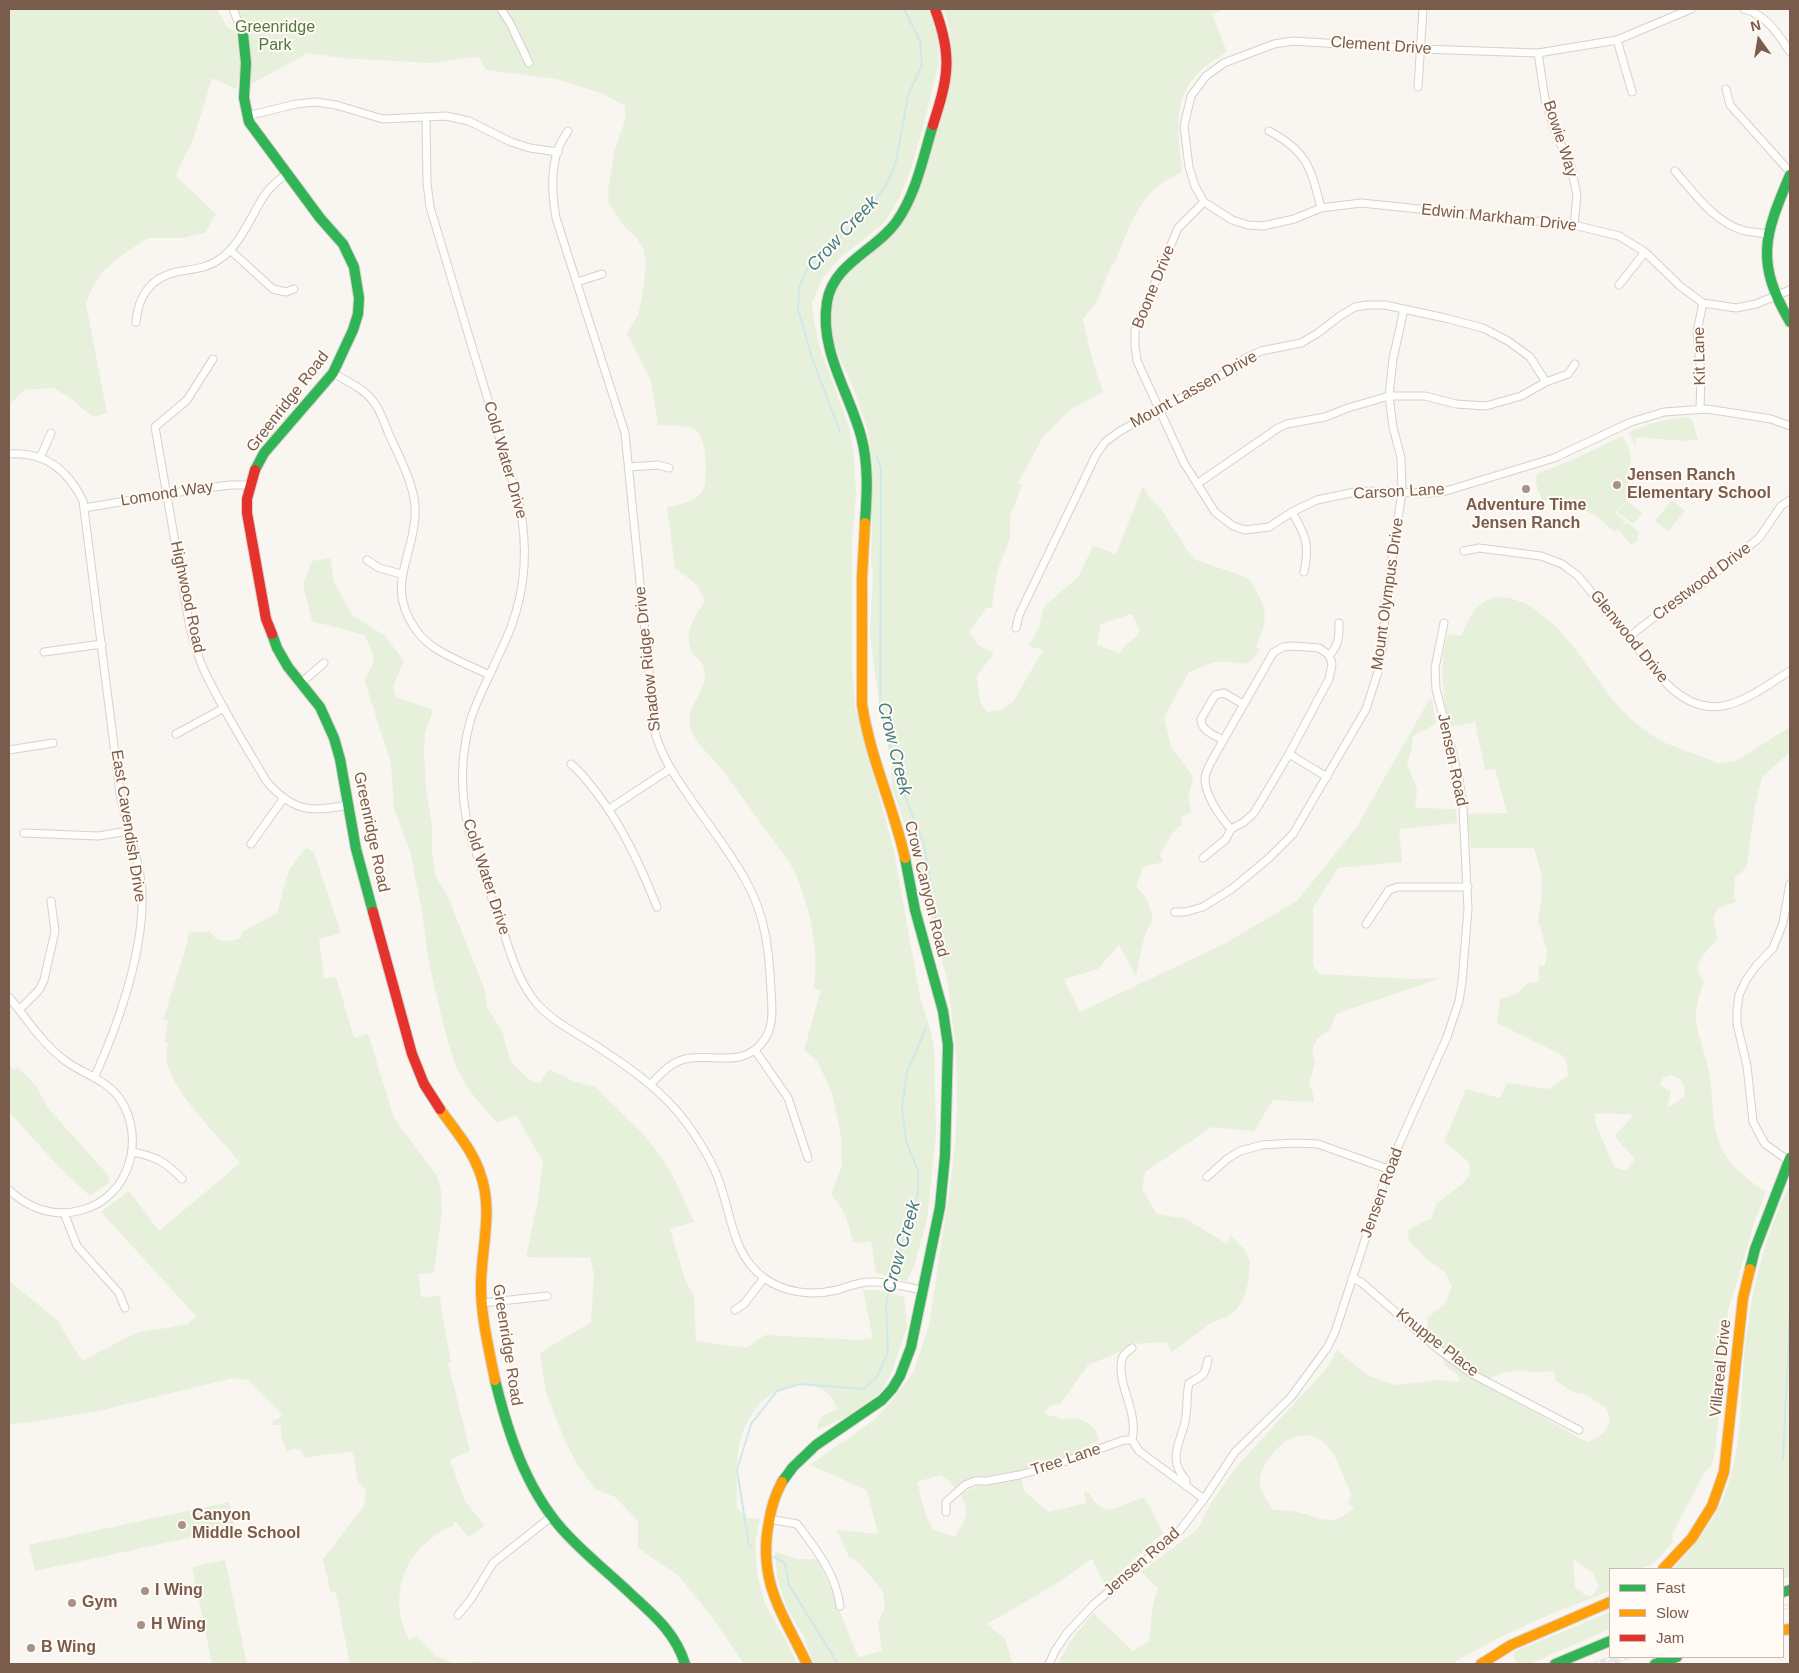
<!DOCTYPE html>
<style>
body{margin:0}
#map{position:relative;width:1799px;height:1673px;overflow:hidden;background:#f9f5f0;font-family:Arial,sans-serif}
canvas{display:block}
.frame{position:absolute;inset:0;border:10px solid #7a5c4d;pointer-events:none}
.legend{position:absolute;left:1609px;top:1568px;width:175px;height:90px;box-sizing:border-box;background:#fffaf3;border:1px solid #cabbb1;margin:0;padding:6px 9px;list-style:none;font-size:15px;color:#7a5c4d}
.legend li{display:flex;align-items:center;gap:10px;height:25px}
.legend b{width:25px;border:1px solid #cabbb1}
.north{position:absolute;left:1734px;top:15px;width:50px;height:50px;-webkit-text-stroke:4px #fffaf3;paint-order:stroke;rotate:347deg;font-size:14px;font-weight:700;line-height:20px;text-align:center;color:#7a5c4d}
.north::after{content:'';display:block;margin:auto;width:18px;height:22px;background:#7a5c4d;clip-path:polygon(50% 0,100% 100%,50% 72%,0 100%)}
</style>
<div id="map">
<canvas width="1799" height="1673"></canvas>
<div class="frame"></div>
<ul class="legend">
<li><b style="height:6px;background:#30b455"></b>Fast</li>
<li><b style="height:6px;background:#ff9f0a"></b>Slow</li>
<li><b style="height:6px;background:#e5322d"></b>Jam</li>
</ul>
<div class="north">N</div>
</div>
<script>
const c = document.querySelector('canvas').getContext('2d');
c.lineJoin = 'round';
function paint(path, color) { c.fillStyle = color; c.fill(path, 'evenodd'); }
function stroke(path, color, width, dash) { c.strokeStyle = color; c.lineWidth = width; c.lineCap = dash ? 'butt' : 'round'; c.setLineDash(dash || []); c.stroke(path); }
function drawText(font, color, halo, rows, align = 'center') {
  c.font = font + ' Arial,sans-serif'; c.lineWidth = 4; c.setLineDash([]); c.textBaseline = 'middle'; c.strokeStyle = halo; c.fillStyle = color; for (const [text, x, y, turn = 0] of rows) {
    c.save(); c.translate(x, y); c.rotate((+turn || 0) * Math.PI / 180); c.textAlign = isNaN(turn) ? turn : align; if (halo) c.strokeText(text, 0, 0); c.fillText(text, 0, 0); c.restore();
  }
}
paint(new Path2D(`
 M9 9H217L227 27 241 34V72L236 89 212 78 193 140 182 161 176 176 216 214 205 233 182 238H148L125 253 102 272 90 292 86 304 107 413 93 417 69 397 53 388 24 390 9 405Z
 M231 9H927L933 19 939 38 938 66 923 127 911 169 900 197 885 222 840 258 823 278 812 302 814 323 820 348 849 427 854 457 856 495 852 542V666L855 707 894 851 920 997 930 1028 934 1049 936 1135 927 1220 914 1266 907 1281 876 1273 871 1241 863 1243 853 1242C848 1223 846 1210 831 1195L842 1166 841 1136 832 1094 818 1062 804 1050 821 990 814 989C819 952 811 912 797 877 790 861 778 847 768 833 753 812 738 792 723 771 712 756 694 744 690 725 686 706 707 691 705 672 704 661 695 658 691 650 683 632 696 615 705 601L697 585 675 568 667 507C679 505 694 502 702 492 709 483 707 437 696 430 685 424 669 426 658 425L651 381 627 333 638 315 643 291 646 265 644 250 636 237 623 225 609 203 608 191 615 149 625 121V106L601 93 557 79 486 70 480 58 475 57 431 63 342 58 308 53 246 87 248 63Z
 M943 9H1225L1212 14 1227 52C1218 58 1207 64 1199 72 1170 101 1179 137 1182 172 1175 176 1168 179 1161 184 1136 202 1126 235 1115 262L1112 264 1097 301 1083 319 1093 363 1103 392 1071 409 1043 437 1018 483 1022 485 1010 516V538L997 572 992 608H986L969 633 978 645 994 653 977 676 980 702 987 712 1001 710 1013 702 1043 650 1029 646 1039 627 1043 610 1047 604 1079 576 1093 546 1116 554 1143 486 1149 497 1161 509 1189 553 1196 560 1246 577 1250 580 1257 592 1264 608 1265 617 1263 629 1256 647 1260 649C1246 673 1240 660 1219 662 1209 663 1198 669 1189 672L1164 717 1171 746 1193 777 1188 799 1191 812 1181 817 1183 824C1171 831 1168 843 1160 853L1163 862 1143 867 1136 886 1147 899 1153 919C1142 935 1140 957 1136 976L1119 945 1098 969 1064 979 1080 1012 1224 944 1297 901 1356 828 1429 700 1432 699 1436 724 1413 736 1411 751 1407 763 1417 790 1415 808 1456 809 1457 823 1399 829 1402 862 1338 868 1313 908V965L1319 974 1410 979 1441 978 1336 1014 1330 1029 1317 1039 1312 1051 1315 1063 1309 1084 1313 1094 1314 1102 1273 1100 1254 1131 1212 1127 1145 1172 1142 1189 1157 1214 1186 1219 1227 1244 1230 1235 1245 1250 1250 1262 1249 1277 1245 1295 1237 1309 1226 1317 1211 1323 1172 1352 1166 1342 1133 1344 1122 1351 1088 1365 1061 1403 1048 1407 1045 1414 1062 1419 1077 1418 1088 1423 1096 1431 1099 1440 1059 1461 1043 1467 968 1479 955 1488 949 1481 940 1475 917 1482 926 1516 933 1530 955 1537C964 1520 972 1513 960 1494L978 1486 1008 1482 1021 1478 1024 1491 1049 1512 1086 1503 1084 1491C1092 1493 1091 1500 1097 1504 1110 1515 1118 1507 1130 1502 1135 1500 1140 1499 1145 1498L1163 1533 1105 1586 1092 1559 1059 1582 987 1624 1005 1639 1013 1664H814L803 1635 789 1612 782 1595 777 1576 775 1552 797 1559H817L828 1582 858 1657 882 1651 878 1623 885 1607 883 1591 859 1563 849 1557 837 1530 878 1534 867 1490 810 1465 874 1420 888 1405 913 1373 929 1325 951 1179 955 1145 957 1108 956 1054 948 983 908 832 892 789 891 765 875 674 870 633 873 574 871 561 873 467 868 431 853 387 833 343 829 324 832 292 840 277 906 214 950 70C952 48 952 29 943 9ZM1132 614 1140 630C1134 642 1127 640 1120 653L1097 645 1101 624Z
 M1686 417 1692 420 1698 440H1687L1684 441 1636 437 1635 446 1629 432C1648 424 1666 419 1686 417Z
 M1622 436 1629 448 1631 457 1626 497 1627 499 1626 500 1642 513 1633 524 1617 512 1626 501 1615 512 1626 522 1619 528 1628 523 1639 532 1637 541 1631 545 1618 529 1614 532C1596 511 1570 502 1543 500 1538 491 1534 483 1537 474L1574 459Z
 M1672 500 1685 511 1668 531 1655 521Z
 M330 558 334 582 352 615 385 636 404 661 393 686 396 697 433 710 425 734 424 751 426 789 432 824V850L435 875 449 899 484 988 487 1007 503 1033 510 1061 528 1079 539 1084 549 1069 575 1082 595 1087 643 1134 656 1150 672 1174 694 1222 670 1229 686 1282 694 1296 696 1341 746 1348 765 1335 859 1340 873 1338 863 1290H877L904 1297 907 1327 892 1372 880 1393 847 1416 817 1430C819 1416 825 1414 838 1409 836 1405 833 1399 830 1396 809 1373 773 1387 756 1408 751 1414 746 1424 743 1431 735 1451 737 1486 737 1508L747 1518 760 1519 755 1542 757 1573 765 1604 788 1644 797 1664H744L712 1617 679 1576 638 1548V1521L615 1497 595 1489 577 1464 565 1441 546 1392 540 1353 591 1322 594 1274 590 1258 526 1257 538 1201 543 1162 516 1115 497 1123 469 1090 455 1065 446 1035 429 963 422 912 410 851 394 809 391 763 364 679C379 660 373 656 365 635L312 621 303 584 312 561Z
 M1495 597 1510 598 1527 604 1554 624 1573 646 1615 703 1633 721 1660 741 1718 763 1736 761 1790 727V752L1762 777 1755 805 1747 865 1742 872 1735 877 1734 895 1736 902 1718 908 1713 917 1717 938C1707 954 1689 962 1704 982 1700 993 1695 1006 1696 1019 1698 1037 1705 1054 1709 1071 1714 1099 1710 1128 1724 1153 1734 1170 1750 1181 1766 1192L1755 1220 1728 1311 1715 1453 1711 1467 1705 1471 1672 1535 1673 1542C1648 1572 1648 1569 1610 1569V1591L1549 1615 1500 1637 1451 1664H1058L1069 1643 1093 1613 1133 1651 1149 1641 1153 1604 1158 1588 1141 1572 1198 1529 1211 1503 1238 1465 1327 1368 1337 1350 1367 1375 1396 1385 1438 1380 1457 1382 1460 1379 1457 1374 1445 1366C1441 1349 1442 1345 1427 1333L1428 1317 1445 1304 1452 1287 1445 1272 1427 1259 1409 1241 1408 1231 1426 1220 1431 1219 1437 1203 1461 1185 1470 1175 1469 1162 1444 1142 1466 1089 1500 1098 1507 1083 1549 1089 1561 1081 1568 1075 1566 1059 1560 1054 1497 1023 1500 999 1517 994 1528 983 1539 981V965H1545L1547 950 1538 921 1541 904 1542 877 1534 848H1471L1467 814 1507 813 1495 769 1485 770 1475 722 1449 727C1444 697 1438 665 1448 634L1462 636C1469 617 1475 603 1495 597ZM1671 1075 1679 1078 1685 1088 1684 1097 1667 1108 1671 1091 1659 1085 1663 1078ZM1607 1113 1634 1115 1615 1135C1617 1142 1629 1151 1635 1159L1626 1171 1614 1167 1596 1124 1595 1114ZM1518 1370 1535 1372 1548 1371 1555 1373 1556 1381 1575 1393 1587 1395 1606 1408C1616 1425 1603 1437 1587 1442L1481 1383 1484 1375 1490 1378 1502 1373ZM1308 1435C1334 1440 1341 1472 1351 1493L1348 1504 1354 1508C1329 1531 1319 1515 1292 1511 1285 1510 1278 1510 1272 1510 1270 1501 1261 1495 1260 1485 1258 1468 1276 1445 1292 1438 1297 1436 1303 1436 1308 1435ZM1575 1560 1593 1573 1599 1587 1592 1596 1585 1595 1575 1587 1573 1561Z
 M308 848 314 853 341 933 319 939 324 979 336 977 354 1038 368 1034 394 1118 437 1176 441 1191 442 1211 434 1273 418 1274 421 1297 440 1296 442 1313 451 1362 448 1363 470 1451 450 1460 465 1501 485 1526 469 1537 455 1521 453 1526C442 1529 436 1535 427 1542 397 1567 392 1606 409 1640L416 1636 436 1656 456 1664 480 1661 483 1664H350L336 1593 331 1592 330 1589 323 1559 364 1506 366 1494 365 1489 358 1482 353 1454 351 1452 321 1455 308 1458 304 1457 302 1451 295 1449 287 1451 281 1438V1425H272L273 1420 278 1419 282 1414 248 1380 233 1378 94 1412 9 1425V1281L57 1320 82 1361 134 1334 149 1330 168 1328 188 1324 196 1316 101 1212 129 1191 159 1231 240 1163C219 1135 175 1096 167 1063 166 1057 167 1049 168 1043L165 1042 168 1021 163 1020 185 951 189 933 210 931C217 944 227 942 241 938L242 932 277 913 289 870 305 849Z
 M9 1065 14 1070 18 1067 36 1086 48 1108 108 1175 110 1182 90 1196 59 1167 9 1112Z
 M1790 1184V1577L1783 1578V1569H1673C1695 1546 1717 1518 1727 1488 1743 1443 1740 1394 1745 1348 1751 1292 1765 1234 1790 1184Z
 M229 1502 235 1528 35 1571 29 1545Z
 M225 1560 247 1664H212L192 1567Z
 M1610 1612V1629L1529 1664H1517L1513 1655 1516 1651Z`), '#e7f0db');
stroke(new Path2D(`
 M840 432 812 358 798 309 799 288 807 269 868 210 886 185 896 162 908 95 922 65 920 41 904 9
 M877 457 881 469 880 705 900 784 924 844 940 946
 M1783 1459 1790 1312
 M751 1546 749 1545 737 1470 751 1424 777 1391 800 1384 863 1389 877 1377 888 1352 886 1305 895 1265 918 1193V1171L906 1141 902 1107 907 1072 926 1028
 M774 1557 785 1563 789 1585 838 1664`), '#d0e8ea', 2);
const street = new Path2D(`
 M233 9 243 34
 M501 9 511 25 529 63
 M1691 9 1617 40 1538 53 1420 49 1293 41 1274 44 1224 63 1206 76 1191 96 1184 126 1189 167 1195 186 1204 202 1232 220 1248 225 1263 226 1294 219 1321 208 1361 203 1574 225 1619 236 1645 252 1680 286 1703 303 1736 308 1756 304 1790 290
 M1744 9C1767 15 1778 34 1790 52
 M1617 40 1632 92
 M1538 53 1545 99 1554 128 1571 167 1577 195 1574 225
 M1418 87 1423 9
 M1726 89 1730 105 1790 172
 M247 116 296 104 316 102 336 105 383 119 446 116 469 121 511 142 530 148 558 152
 M426 117 427 183 430 207 519 503C528 545 526 587 511 627 499 658 482 687 471 718 460 757 460 792 469 831 479 862 490 893 501 924 510 952 518 982 538 1005 553 1021 573 1031 590 1042 626 1065 663 1090 688 1125 700 1142 712 1161 719 1181 732 1216 732 1254 764 1278 785 1293 812 1296 837 1290 848 1287 858 1282 870 1282 887 1281 905 1287 922 1290
 M568 131C550 154 551 190 556 218L625 433 655 732C661 755 673 773 686 792 706 822 730 851 747 883 766 917 769 952 771 990 772 1009 775 1028 761 1044 742 1066 716 1055 690 1058 673 1060 661 1073 650 1085
 M1269 131C1307 151 1311 168 1321 208
 M1675 171C1694 193 1715 223 1745 231 1752 232 1760 233 1768 234
 M1204 202 1178 228 1135 330V346L1137 361 1184 463 1215 512 1233 526 1245 530 1269 527 1292 512 1317 500 1360 491 1430 493 1446 491 1554 458 1631 422 1664 412 1707 409 1771 419 1790 426
 M230 250 273 289 286 292 294 289
 M577 282 602 274
 M1619 285 1645 252
 M136 322C138 297 150 278 176 272 192 269 206 269 220 259 241 245 252 213 266 193 272 185 279 180 286 174
 M213 359 187 400 155 427 190 628C194 641 197 655 203 668 221 707 245 745 267 782 293 811 310 813 347 805
 M333 373C346 381 363 388 373 401 380 409 384 422 388 432 399 457 418 490 415 517 412 561 385 586 416 630 432 653 464 662 489 675
 M1700 409 1701 375 1697 331 1703 303
 M9 454C44 451 68 470 83 501L120 793C125 826 141 861 142 894 144 951 118 1026 94 1078
 M40 458 51 433
 M629 467 658 465 669 468
 M1197 484 1278 428 1287 424 1325 417 1348 408 1389 396H1425L1456 404 1486 406 1521 396 1546 382 1568 374 1575 364
 M84 508 198 489 230 485H250
 M1292 512C1306 536 1310 545 1304 572
 M1464 551 1479 548 1541 556 1562 564 1578 576 1666 683C1711 729 1746 699 1790 671
 M367 560 379 568 401 574
 M1016 628 1019 615 1096 455 1105 442 1120 431 1211 382 1246 358 1261 351 1301 343 1318 333 1340 316 1355 307 1367 305H1385L1445 318 1483 328 1508 341 1530 357 1546 382
 M1629 637 1671 604 1693 591 1759 538 1781 506 1790 500
 M1293 646 1319 648 1329 655 1332 664 1329 679 1289 754 1254 813 1244 822 1231 829C1220 817 1204 794 1205 777 1206 772 1209 766 1211 762L1273 653 1283 647Z
 M44 652 102 644
 M1329 655C1339 646 1339 637 1339 623
 M301 683 324 663
 M176 734 224 708
 M1223 740C1214 735 1201 731 1201 719L1215 695 1224 693 1243 704
 M9 750 53 743
 M1289 754 1327 777
 M571 764C581 772 588 782 596 792 624 829 640 865 657 907
 M609 809 670 769
 M24 833 98 836 128 831
 M251 844 283 799
 M1203 858 1226 839 1231 829
 M1175 912H1185L1203 907 1233 888 1269 858 1293 834 1366 709 1378 672 1384 640 1385 603 1402 493 1401 458 1393 427 1389 396 1393 359 1404 309
 M1366 924 1389 890 1398 887H1468
 M9 997C27 1019 43 1045 67 1062 84 1074 108 1081 120 1099 146 1138 130 1197 82 1210 54 1218 30 1209 9 1190
 M19 1010 39 990 44 980 55 931 51 901
 M755 1050 788 1098 808 1158
 M132 1152C155 1156 166 1162 182 1179
 M1789 1161 1765 1144 1753 1122 1747 1066 1737 1024V1010L1739 995 1746 980 1756 966 1773 948 1783 923 1790 884
 M1207 1177 1227 1159 1240 1151 1262 1145 1295 1143 1318 1144 1388 1169
 M64 1213 77 1246 119 1293 125 1308
 M1352 1278 1361 1282 1438 1349 1474 1375 1579 1430
 M482 1303 547 1296
 M735 1310 744 1304 764 1278
 M1132 1440C1139 1411 1116 1385 1122 1359 1123 1354 1128 1351 1132 1348
 M1186 1486V1480C1167 1460 1180 1443 1185 1422 1188 1409 1186 1395 1189 1383 1204 1375 1204 1377 1208 1360
 M946 1512V1502L965 1485 975 1481H987L1019 1475 1055 1465 1124 1440H1132L1139 1451 1204 1499
 M769 1519 797 1524C816 1549 836 1574 840 1606
 M458 1615 471 1599 493 1563 551 1517
 M1049 1664 1055 1651 1067 1633 1093 1605 1178 1533 1204 1499 1235 1452 1291 1397 1327 1348 1335 1332 1388 1169 1447 1037 1459 1001 1462 982 1468 909 1463 808 1459 778 1436 689 1435 668 1444 623`);
const fast = new Path2D(`
 M243 34 246 63 244 98 249 122 320 218 343 244 354 267 359 298 358 314 353 330 333 373 264 453 255 470
 M1790 175C1764 236 1755 262 1790 322
 M865 523C867 494 869 465 861 436 849 392 819 350 827 302 833 263 877 250 897 221 917 192 923 157 933 125
 M272 634 277 648 288 667 320 707 334 738 340 759 356 849 373 912
 M1750 1269 1755 1249 1790 1158
 M495 1380C508 1433 525 1486 561 1528 583 1553 609 1573 633 1596 655 1616 676 1634 685 1664
 M782 1482 793 1467 816 1445 882 1400 892 1389 900 1376 911 1347 940 1207 945 1156 948 1045 943 1011 915 910 905 858
 M1783 1592 1790 1590
 M1555 1664 1610 1641
 M1655 1664 1677 1657`);
const slow = new Path2D(`
 M865 523 862 578V704C870 758 893 805 905 858
 M440 1109C454 1129 472 1149 480 1173 494 1210 481 1248 481 1286 481 1317 489 1350 495 1380
 M782 1482C775 1495 771 1508 769 1522 757 1581 783 1614 807 1664
 M1663 1569 1692 1538 1712 1506 1724 1472 1743 1298 1750 1269
 M1783 1630 1790 1629
 M1481 1664 1511 1645 1610 1602`);
const jam = new Path2D(`
 M933 125C948 78 953 57 935 9
 M255 470 247 499V513L266 619 272 634
 M373 912 412 1054 424 1084 440 1109`);
stroke(street, '#d7d1cb', 9);
stroke(fast, '#d9d2cb', 12);
stroke(slow, '#d9d2cb', 12);
stroke(jam, '#d9d2cb', 12);
stroke(street, '#fefefd', 7);
stroke(fast, '#30b455', 10);
stroke(slow, '#ff9f0a', 10);
stroke(jam, '#e5322d', 10);
const rail = new Path2D(`
 M1783 1608 1790 1606
 M1595 1664 1614 1657
 M1609 1664 1628 1657`);
stroke(rail, '#e6e3e7', 4);
stroke(rail, '#fffaf3', 2, [5.5]);
for (const [x, y, r, color] of [
 [1617,485,5,"#a69286"],
 [1526,489,5,"#a69286"],
 [182,1525,5,"#a69286"],
 [145,1591,5,"#a69286"],
 [72,1603,5,"#a69286"],
 [141,1625,5,"#a69286"],
 [31,1648,5,"#a69286"]
]) { const dot = new Path2D(); dot.arc(x, y, r, 0, 2 * Math.PI); c.fillStyle = color; c.fill(dot); stroke(dot, '#fffaf3', 2); }
drawText('16px', '#537a41', '#fffaf3', [
 ["Greenridge",275,28],
 ["Park",275,46]
]);
drawText('16px', '#7a5c4d', '#fffaf3', [
 ["Clement Drive",1381,46,4],
 ["Bowie Way",1560,139,72],
 ["Edwin Markham Drive",1499,218,6],
 ["Boone Drive",1154,287,-68],
 ["Kit Lane",1700,356,-91],
 ["Mount Lassen Drive",1194,390,-29],
 ["Greenridge Road",288,402,-52],
 ["Cold Water Drive",505,460,74],
 ["Carson Lane",1399,492,-3],
 ["Lomond Way",167,494,-9],
 ["Crestwood Drive",1702,582,-37],
 ["Mount Olympus Drive",1388,594,-82],
 ["Highwood Road",187,597,78],
 ["Glenwood Drive",1629,637,51],
 ["Shadow Ridge Drive",648,659,-96],
 ["Jensen Road",1452,760,78],
 ["East Cavendish Drive",128,826,81],
 ["Greenridge Road",371,832,78],
 ["Cold Water Drive",486,877,72],
 ["Crow Canyon Road",926,889,76],
 ["Jensen Road",1382,1193,-70],
 ["Knuppe Place",1437,1343,38],
 ["Greenridge Road",507,1345,81],
 ["Villareal Drive",1721,1368,-84],
 ["Tree Lane",1066,1460,-18],
 ["Jensen Road",1142,1562,-41]
]);
drawText('bold 16px', '#7a5c4d', '#fffaf3', [
 ["Jensen Ranch",1627,476],
 ["Elementary School",1627,494],
 ["Adventure Time",1526,506,"center"],
 ["Jensen Ranch",1526,524,"center"],
 ["Canyon",192,1516],
 ["Middle School",192,1534],
 ["I Wing",155,1591],
 ["Gym",82,1603],
 ["H Wing",151,1625],
 ["B Wing",41,1648]
], 'left');
drawText('italic 18px', '#437c86', '#fffaf3', [
 ["Crow Creek",843,234,-47],
 ["Crow Creek",894,749,76],
 ["Crow Creek",902,1247,-74]
]);
</script>
